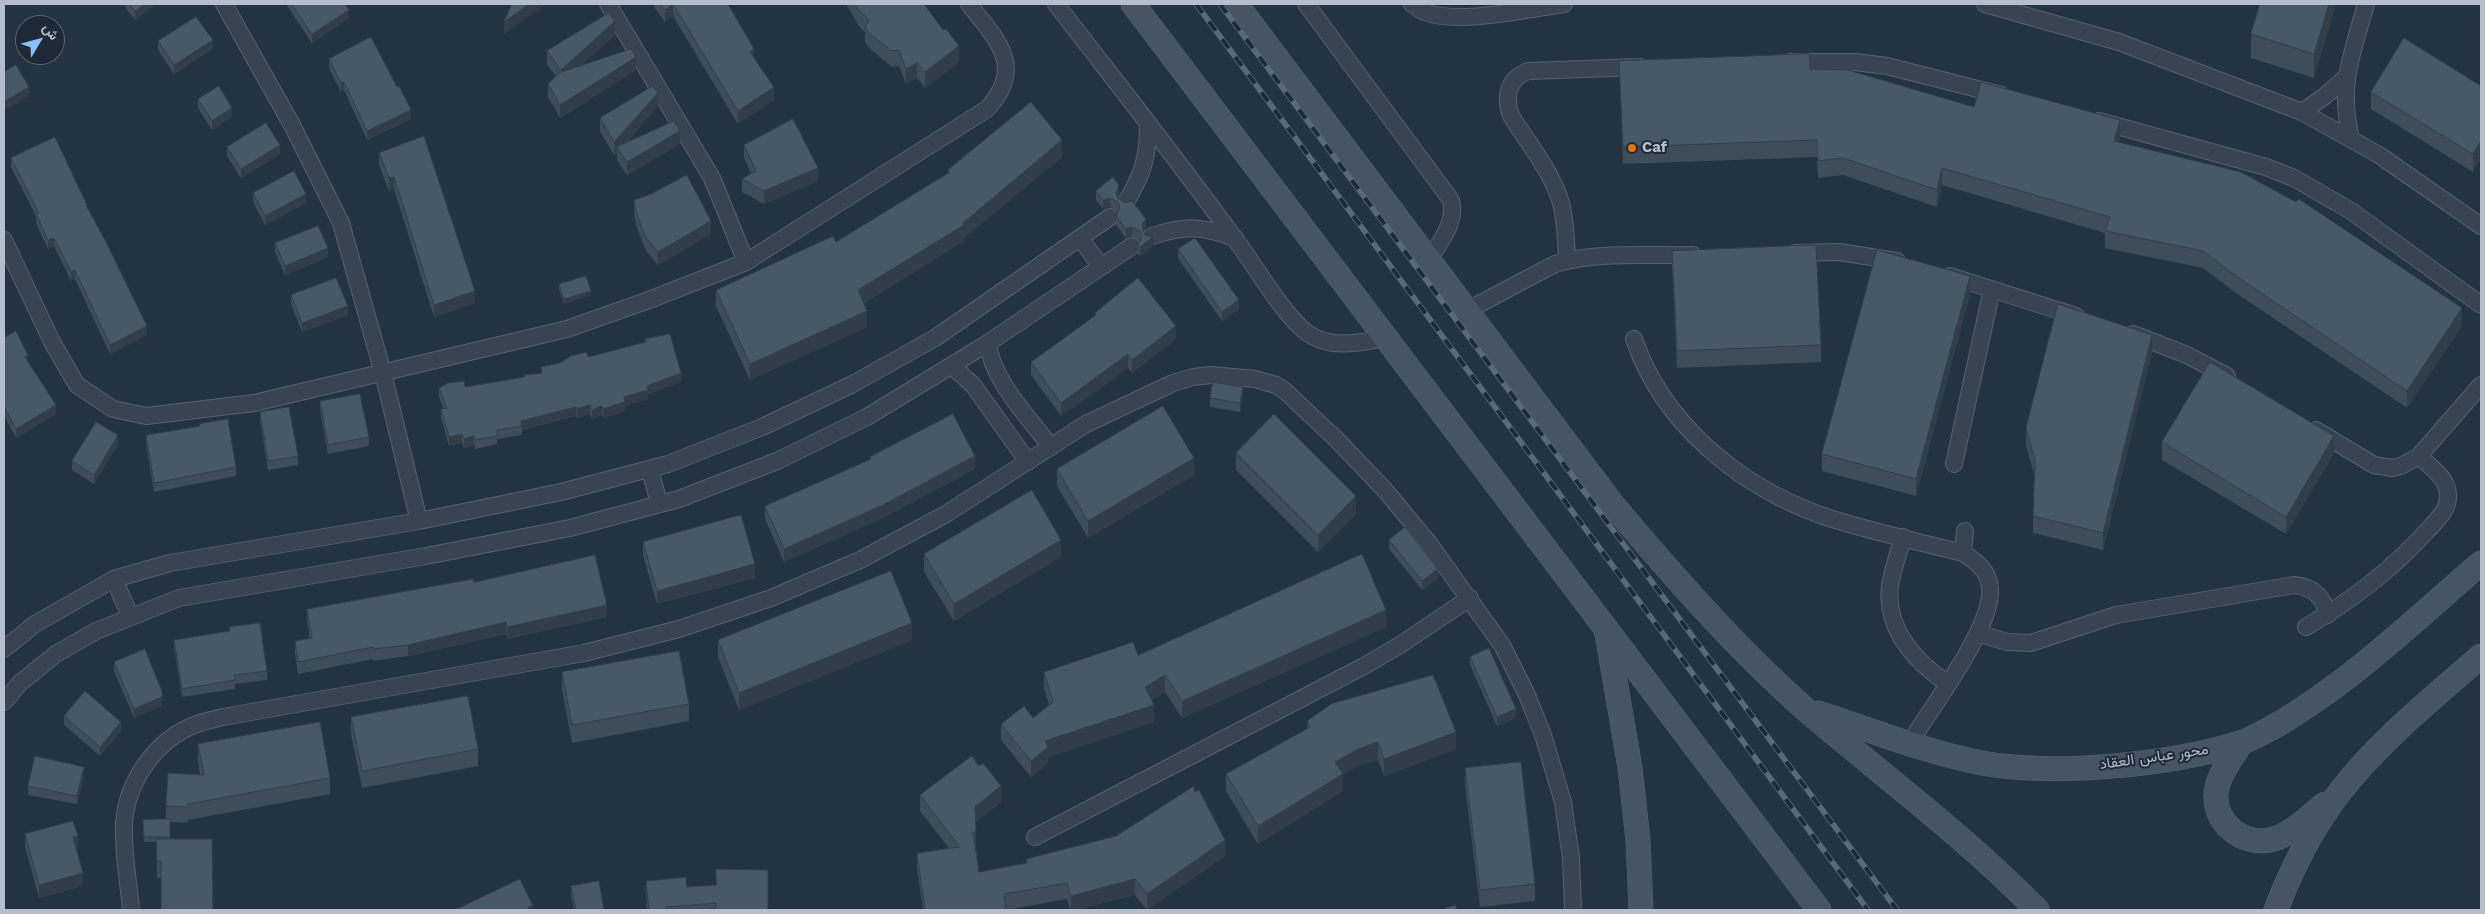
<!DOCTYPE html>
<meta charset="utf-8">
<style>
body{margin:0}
#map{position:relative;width:2485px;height:914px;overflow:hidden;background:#243340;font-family:"Work Sans",Vazirmatn,sans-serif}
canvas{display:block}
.frame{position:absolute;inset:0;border:5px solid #b4bfcb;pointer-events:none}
.north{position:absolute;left:15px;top:15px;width:50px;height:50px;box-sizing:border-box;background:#1d2a35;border:1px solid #596671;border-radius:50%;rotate:53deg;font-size:14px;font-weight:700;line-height:20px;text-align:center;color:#b4bfcb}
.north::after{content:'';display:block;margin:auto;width:18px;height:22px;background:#88c2fc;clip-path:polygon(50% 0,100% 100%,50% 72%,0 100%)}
</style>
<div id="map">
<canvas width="2485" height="914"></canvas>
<div class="frame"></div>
<div class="north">ش</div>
</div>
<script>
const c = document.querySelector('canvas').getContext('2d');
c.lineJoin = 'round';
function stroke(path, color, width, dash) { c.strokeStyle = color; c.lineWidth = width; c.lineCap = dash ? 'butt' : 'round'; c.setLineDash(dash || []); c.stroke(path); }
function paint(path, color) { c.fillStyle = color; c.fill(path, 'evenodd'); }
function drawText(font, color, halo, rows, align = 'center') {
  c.font = font + ' "Work Sans",Vazirmatn,sans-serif'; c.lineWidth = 4; c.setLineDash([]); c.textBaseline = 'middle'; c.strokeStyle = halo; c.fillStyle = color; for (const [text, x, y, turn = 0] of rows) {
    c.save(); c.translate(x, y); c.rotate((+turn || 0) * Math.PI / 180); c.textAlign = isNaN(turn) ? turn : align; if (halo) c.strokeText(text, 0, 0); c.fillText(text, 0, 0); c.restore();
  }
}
const street = new Path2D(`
 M224 4 292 125 341 223 383 373 419 521
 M608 4 712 178 746 262
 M1056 4C1116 82 1177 159 1235 239 1253 262 1284 316 1306 332 1330 350 1358 343 1386 338
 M1306 4 1451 200C1457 223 1439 243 1428 261
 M1412 4C1416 6 1421 11 1425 12 1457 25 1529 9 1564 4
 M1985 4 2119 42 2302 112 2379 155 2481 226
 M1789 62H1855L1887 66 2001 95
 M2302 112 2325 96 2345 78
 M2099 121 2266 167 2294 178 2351 211 2481 305
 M2351 139C2338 84 2352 55 2366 4
 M1126 202C1143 174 1148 157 1148 124
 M1152 236C1187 225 1200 226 1235 238
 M1081 239 1101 267
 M4 240 52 342 77 385 113 409 146 416 254 403 567 329 649 300 746 262 987 109C1026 67 997 40 969 4
 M1795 253 1839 252 1897 261
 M1567 261C1566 242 1566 222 1561 203 1552 172 1528 143 1511 116 1504 96 1508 79 1528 71L1640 67
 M1950 276 2076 316
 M1466 311 1555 264C1598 251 1648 256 1693 255
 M2133 334 2187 355 2227 376
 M1634 339C1663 424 1739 486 1823 516 1868 531 1916 541 1963 553 1976 561 1989 571 1990 588 1994 626 1930 709 1909 744
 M988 343C992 381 1029 417 1051 447
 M952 366 973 385 1028 462
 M2316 430 2374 465 2392 468 2401 466 2419 456 2481 385
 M1954 464 1992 289
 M650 469 659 504
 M1903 537C1899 553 1892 570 1890 586 1885 628 1914 661 1947 683
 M1963 553 1965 531
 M114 579 130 616
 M2306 627C2351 601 2390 571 2425 533 2435 522 2449 511 2448 495 2448 478 2430 467 2419 456
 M1978 633 2007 642 2031 643 2116 615 2294 585C2313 587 2323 596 2328 615
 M4 649 35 624 114 579 170 563 419 521 561 492 668 464 762 427 851 385 935 338 1110 217
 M4 702 20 683 56 654 96 631 179 598 426 556 570 528 679 499 777 461 867 417 988 343 1132 246
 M1035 837 1364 666 1400 645 1470 598
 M131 910C129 885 124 860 124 834 122 788 153 740 197 724 205 721 215 719 223 717L584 653 679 629 771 598 860 560 946 514 1086 424 1173 383 1193 377 1211 375 1255 379 1276 385 1285 391 1336 439 1384 489 1428 542 1502 645 1527 695 1543 735 1563 802 1571 858 1573 910`);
const secondary = new Path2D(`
 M1133 4 1819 910
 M1236 4 1613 505C1673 576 1735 647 1805 709 1883 776 1966 837 2037 910
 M1607 634 1630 768 1638 840 1641 910
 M1819 713C1873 731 1926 752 1982 763 2054 776 2170 765 2240 743 2252 739 2266 731 2277 725 2352 681 2416 619 2481 563
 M2241 743C2233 756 2221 771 2217 787 2209 822 2245 850 2277 838 2295 831 2310 816 2325 804
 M2276 910C2291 870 2313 827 2339 793 2379 741 2432 699 2481 656`);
stroke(street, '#56626e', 18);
stroke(secondary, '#56626e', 25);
stroke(street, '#384550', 16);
stroke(secondary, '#465463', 24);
const rail = new Path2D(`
 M1196 4 1868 910
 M1220 4 1897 910`);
stroke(rail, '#5a6977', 5.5);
stroke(rail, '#1d2a35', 4, [11]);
paint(new Path2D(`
 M123 4H156L135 20Z
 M286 4H347L349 19 312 43Z
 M652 4H728L774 100 738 124 673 16 665 22Z
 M847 4H924L959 62 925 88 917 78 906 84 899 66 892 67 869 48 865 42V32L858 25 847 6Z
 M2260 4H2336L2314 78 2251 58V34Z
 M615 35 580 66 636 70 560 118 548 97V84L556 76 547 65V51Z
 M158 41 213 48 174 74 158 50Z
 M329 59 411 119 367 140 344 90 341 92 329 68Z
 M1619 61 1810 69 1974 107 2120 137 2119 142 2462 326 2407 408 2236 293 2203 268 2105 248V233L1942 185 1937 207 1843 175 1818 178 1817 157 1623 164Z
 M2481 86 2473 172 2371 109V92Z
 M198 99 232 117 212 130 198 108Z
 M658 106 625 144H680L627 175 617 160V152L614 155 600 131V118Z
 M744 145 818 181 764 204 742 192V179L751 173 744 158Z
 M227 147 280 154 241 178 227 156Z
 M379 153 475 303 434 317 394 189 389 191 379 165Z
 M1062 157 964 238V241L864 303 867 327 750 380 716 306V290L836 242 948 173V170Z
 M11 158 87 209 147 335 110 354 75 279 71 281 54 246 48 249 36 223V216L11 167Z
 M1096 191 1119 194 1118 198 1146 228 1144 232 1153 246 1140 256 1138 254V245L1140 240 1132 236 1126 238 1116 225V216L1118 211 1110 207 1103 209 1096 200Z
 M253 193 306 203 265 225 253 202Z
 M634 200 711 234 658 265 646 251 636 225 634 213Z
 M275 243 328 257 285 275 275 252Z
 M1178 249 1239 309 1222 321 1178 258Z
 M1672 251 1821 345V362L1677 368 1672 268Z
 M559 284 591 295 564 304 559 289Z
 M1970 294 1916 496 1822 471V454Z
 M291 295 348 315 302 332 291 304Z
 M1095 313 1176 339 1132 373 1128 368 1061 416 1031 375V362L1095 316Z
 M4 338 28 363 56 414 16 438 4 415Z
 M645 339 681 382 648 394V399L625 406V411L603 418 602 415 592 419 590 414 577 418 576 416 522 430V435L497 439V444L475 449 474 445 464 448 462 443 449 446 441 418V409H444L439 397V388L465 387 524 377 541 373V367L588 357 645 342Z
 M2152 352 2103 550 2033 533 2034 475 2026 445V428Z
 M1243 396 1240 412 1210 407V398Z
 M320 401 369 437V446L328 454 320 410Z
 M260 412 298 456V465L268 470 260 421Z
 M146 435 236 467V476L154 492 146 444Z
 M2162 442 2334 453 2286 534 2162 460Z
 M118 444 94 484 72 470V461Z
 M1236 453 1356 514 1318 552 1236 470Z
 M870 457 975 469 883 518 784 562 765 519V506L870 460Z
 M1057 469 1194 475 1088 538 1057 486Z
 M1389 540 1438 578 1422 590 1389 549Z
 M643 542 755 578 657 604 643 555Z
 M924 554 1061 557 954 621 924 572Z
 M474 582 607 617 507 639 506 634 408 656 373 661V659L298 674 295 653V641L310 639 307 621V609Z
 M229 627 267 671V680L235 684V689L182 697 174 648V640L229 631Z
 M1386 627 1182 718 1165 692 1151 700 1154 722 1048 757V763L1031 777 1001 740V724L1033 718 1049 705 1044 688V672L1138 655Z
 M718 640H912L739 710 718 657Z
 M1470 657 1516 718 1497 726 1470 665Z
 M114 662 162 706 134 718 114 671Z
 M562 672 689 704V721L572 743 562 690Z
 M64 716 121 731 100 756 64 725Z
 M351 717 478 749V766L362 788 351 734Z
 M1307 721 1456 749 1384 776 1378 760 1358 766 1343 774V791L1258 844 1226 791V774L1307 729Z
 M198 744 330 778V794L188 820 187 823 170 822V839L161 878H157V842H144L143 820 166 819V806L200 775 198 760Z
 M1465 768 1535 884V901L1480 907 1465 785Z
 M84 776 77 804 28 795V786Z
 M1195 792 1225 856 1147 910 1135 895 1076 910H1070L1067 899 1006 910H923L917 869V853L949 848 920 811V795L1001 802 975 822 976 848 979 872 1026 863V859L1116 836Z
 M25 834 78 849H76L83 886 39 898 25 847Z
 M646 881 687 887 716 885 768 910H647L646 893Z
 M571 886 604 910H574L571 895Z`), '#3e4d58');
paint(new Path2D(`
 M145 4H156L135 20V11Z
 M529 4H547L504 34V22Z
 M673 4V16L665 22V10Z
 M2329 4H2336L2314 78V54Z
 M349 10V19L312 43V34Z
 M615 21V35L561 84V70Z
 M213 40V48L174 74V65Z
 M959 46V62L925 88V72Z
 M754 49V62L750 52Z
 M636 57V70L560 118V105Z
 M917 63V78L906 84V69Z
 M344 82V90L341 92V83Z
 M29 87V96L4 111V102Z
 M774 87V100L738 124V111Z
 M658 93V106L619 150 617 147V152L614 155V142Z
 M232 108V117L212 130V121Z
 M411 110V119L367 140V131Z
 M2120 120V137L2114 158V141Z
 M680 131V144L627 175V162Z
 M1062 140V157L964 238V241L858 306V290L963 223Z
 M2481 141V158L2473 172V154Z
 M280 145V154L241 178V169Z
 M818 168V181L764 204V191Z
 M1942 168V185L1937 207V190Z
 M394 177V189L389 191V178Z
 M1119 185V194L1116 201V193Z
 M306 194V203L265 225V216Z
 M1110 198V207L1103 209V200Z
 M1146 219V228L1142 233V224Z
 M711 221V234L658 265V252Z
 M1132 227V236L1126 238V229Z
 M1153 237V246L1140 256V247Z
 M54 238V246L48 249V240Z
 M328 248V257L285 275V266Z
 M75 270V279L71 281V272Z
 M1970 276V294L1916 496V479Z
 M475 291V303L434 317V305Z
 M591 291V295L564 304V299Z
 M1239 300V309L1222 321V312Z
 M348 306V315L302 332V323Z
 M2462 308V326L2407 408V391Z
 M867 311V327L750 380V364Z
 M147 326V335L110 354V345Z
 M1176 326V339L1132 373V360Z
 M2152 335V352L2103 550V533Z
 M1128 354V368L1061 416V403Z
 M28 355V364L25 357Z
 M681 373V382L648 394V399L625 406V411L603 418V409L624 397 647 386Z
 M1243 387V396L1240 412V403Z
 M56 405V414L16 438V429Z
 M590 405V414L577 418V409Z
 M602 406V415L592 419V410Z
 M576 407V416L522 430 521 421Z
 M462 434V443L449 446V437Z
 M118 435V444L94 484V475Z
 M474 436V445L464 448V439Z
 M2334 436V453L2286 534V517Z
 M975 456V469L883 518 784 562V549Z
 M1194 458V475L1088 538V521Z
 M1356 496V514L1318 552V535Z
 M1061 540V557L954 621V604Z
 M755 564V578L657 604V591Z
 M1438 569V578L1422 590V581Z
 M607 605V617L507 639V627Z
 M1386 610V627L1182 718V701Z
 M506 622V634L408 656V645Z
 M912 623V640L739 710V693Z
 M1165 675V692L1145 704V687Z
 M162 697V706L134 718V709Z
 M1154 705V722L1048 757V763L1031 777V761L1045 741Z
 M1516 709V718L1497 726V717Z
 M121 722V731L100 756V747Z
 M1456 732V749L1384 776V759Z
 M1378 742V760L1358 766 1335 779V762L1358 749Z
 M84 767V776L77 804V796Z
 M1343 774V791L1258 844V826Z
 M1001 786V802L975 822V807Z
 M78 836V849L73 850V837Z
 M1225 840V856L1147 910V894Z
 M83 873V886L39 898V885Z
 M1135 879V895L1076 910H1071V896Z
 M533 906V910H528V907Z`), '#323e47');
const building = new Path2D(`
 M130 4H145L135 11Z
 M292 4H345L349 10 312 34Z
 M512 4H529L504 22Z
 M661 4H728L754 49 750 52 774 87 738 111 673 4 665 10Z
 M855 4H924L943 30 946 29 959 46 925 72 917 63 906 69 899 50 892 51 869 33 865 27 869 20 858 9Z
 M2260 4H2329L2314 54 2251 34Z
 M609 13 615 21 561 70 547 51Z
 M196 17 213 40 174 65 158 41Z
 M371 37 397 87 399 86 411 110 367 131 344 82 341 83 329 59Z
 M2404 38 2481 86V141L2473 154 2371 92Z
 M631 49 636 57 560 105 548 84 559 73Z
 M1809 54 1810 69 1848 70 1974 107 1981 82 2120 120 2114 141 2241 172 2296 202 2299 199 2462 308 2407 391 2236 276 2203 251 2105 231 2110 217 1942 168 1937 190 1843 158 1818 161 1817 140 1623 147 1619 61Z
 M16 65 29 87 4 102V72Z
 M219 86 232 108 212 121 198 99Z
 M653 86 658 93 614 142 600 118Z
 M1031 102 1062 140 963 223 964 225 858 290 867 311 750 364 716 290 833 236 836 242 950 172 948 170Z
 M793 119 818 168 764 191 742 179 756 171 744 145Z
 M674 121 680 131 627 162 617 147Z
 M266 123 280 145 241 169 227 147Z
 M424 136 475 291 434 305 394 177 389 178 379 153Z
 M55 137 87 205H86L106 242 147 326 110 345 75 270 71 272 54 238 48 240 36 214 39 213 11 158Z
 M294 171 306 194 265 216 253 193Z
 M687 175 711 221 658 252 646 238 636 212 634 200 651 194Z
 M1113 177 1119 185 1116 193 1118 198 1125 203 1132 201 1146 219 1142 224 1143 230 1145 235 1153 237 1140 247 1138 245 1142 237 1140 231 1132 227 1126 229 1116 216 1120 208 1118 202 1110 198 1103 200 1096 191Z
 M318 226 328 248 285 266 275 243Z
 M1195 238 1239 300 1222 312 1178 249Z
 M1816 245 1821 345 1677 351 1672 251Z
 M1877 250 1970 276 1916 479 1822 454Z
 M586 276 591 291 564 299 559 284Z
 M336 278 348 306 302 323 291 295Z
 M1138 278 1176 326 1132 360 1128 354 1061 403 1031 362 1096 315 1095 313Z
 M2058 304 2152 335 2103 533 2033 516 2035 460 2026 428Z
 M16 331 28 355 25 357 56 405 16 429 4 406V338Z
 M670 334 681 373 647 386 648 390 624 397 625 402 603 409 602 406 592 410 590 405 577 409 576 407 521 421 522 426 497 430V436L475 440 474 436 464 439 462 434 449 437 441 409 447 408 439 388 448 383 464 381 465 387 525 377 524 375 542 373 541 367 560 363 571 356 586 352 588 357 646 342 645 339Z
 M2210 362 2334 436 2286 517 2162 442Z
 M1213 382 1243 387 1240 403 1210 398Z
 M360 394 369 437 328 445 320 401Z
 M1163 406 1194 458 1088 521 1057 469Z
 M289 407 298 456 268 461 260 412Z
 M953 414 975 456 883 505 784 549 765 506 871 459 870 457Z
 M1274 414 1356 496 1318 535 1236 453Z
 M228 419 236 467 154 483 146 435 200 426 199 424Z
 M96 422 118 435 94 475 72 461Z
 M1032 490 1061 540 954 604 924 554Z
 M741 515 755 564 657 591 643 542Z
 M1405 527 1438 569 1422 581 1389 540Z
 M1362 554 1386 610 1182 701 1165 675 1145 687 1154 705 1045 741 1048 747 1031 761 1001 724 1024 706 1033 718 1053 702 1044 672 1133 642 1138 655Z
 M595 555 607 605 507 627 506 622 408 645 373 649V647L298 662 295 641 312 638 307 609 473 579 474 582Z
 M891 571 912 623 739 693 718 640Z
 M260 623 267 671 234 675 235 680 182 689 174 640 230 631 229 627Z
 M1489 648 1516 709 1497 717 1470 657Z
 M145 649 162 691V697L134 709 114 662Z
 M679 651 689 704 572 725 562 672Z
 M1433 675 1456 732 1384 759 1378 742 1358 749 1335 762 1343 774 1258 826 1226 774 1310 727 1307 721 1331 704Z
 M85 691 121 722 100 747 64 716Z
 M468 696 478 749 362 771 351 717Z
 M320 722 330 778 188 804 187 807 166 806 168 773 204 775 198 744Z
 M35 756 84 767 77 796 28 786Z
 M972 756 979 766 983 763 1001 786 975 807 976 832H973L979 872 1027 863 1026 859 1116 836 1194 786 1195 792 1199 790 1225 840 1147 894 1135 879 1071 896 1067 883 1004 894 1006 910H925L917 853 960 847 920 795Z
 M1521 762 1535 884 1480 890 1465 768Z
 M170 819V837H144L143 820Z
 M73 821 78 836 73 837 83 873 39 885 25 834Z
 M157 839H212L213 910H161V861H157Z
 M716 869 768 870V910H714V906L716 908V903L666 907V910H649L646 881 686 877 687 887 716 885Z
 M520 879 533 906 528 907 530 910H455Z
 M599 881 604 910H576L571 886Z
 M1455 905 1457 910H1441Z`);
paint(building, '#485966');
stroke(building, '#323e47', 1);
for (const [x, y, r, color] of [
 [1632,148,5,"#e8710a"]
]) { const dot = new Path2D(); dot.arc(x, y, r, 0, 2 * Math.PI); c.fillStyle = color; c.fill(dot); stroke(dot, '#1d2a35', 2); }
drawText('bold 15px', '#b4bfcb', '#1d2a35', [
 ["Caf",1642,148]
], 'left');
drawText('15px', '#b4bfcb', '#1d2a35', [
 ["محور عباس العقاد",2154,757,-8]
]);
</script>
